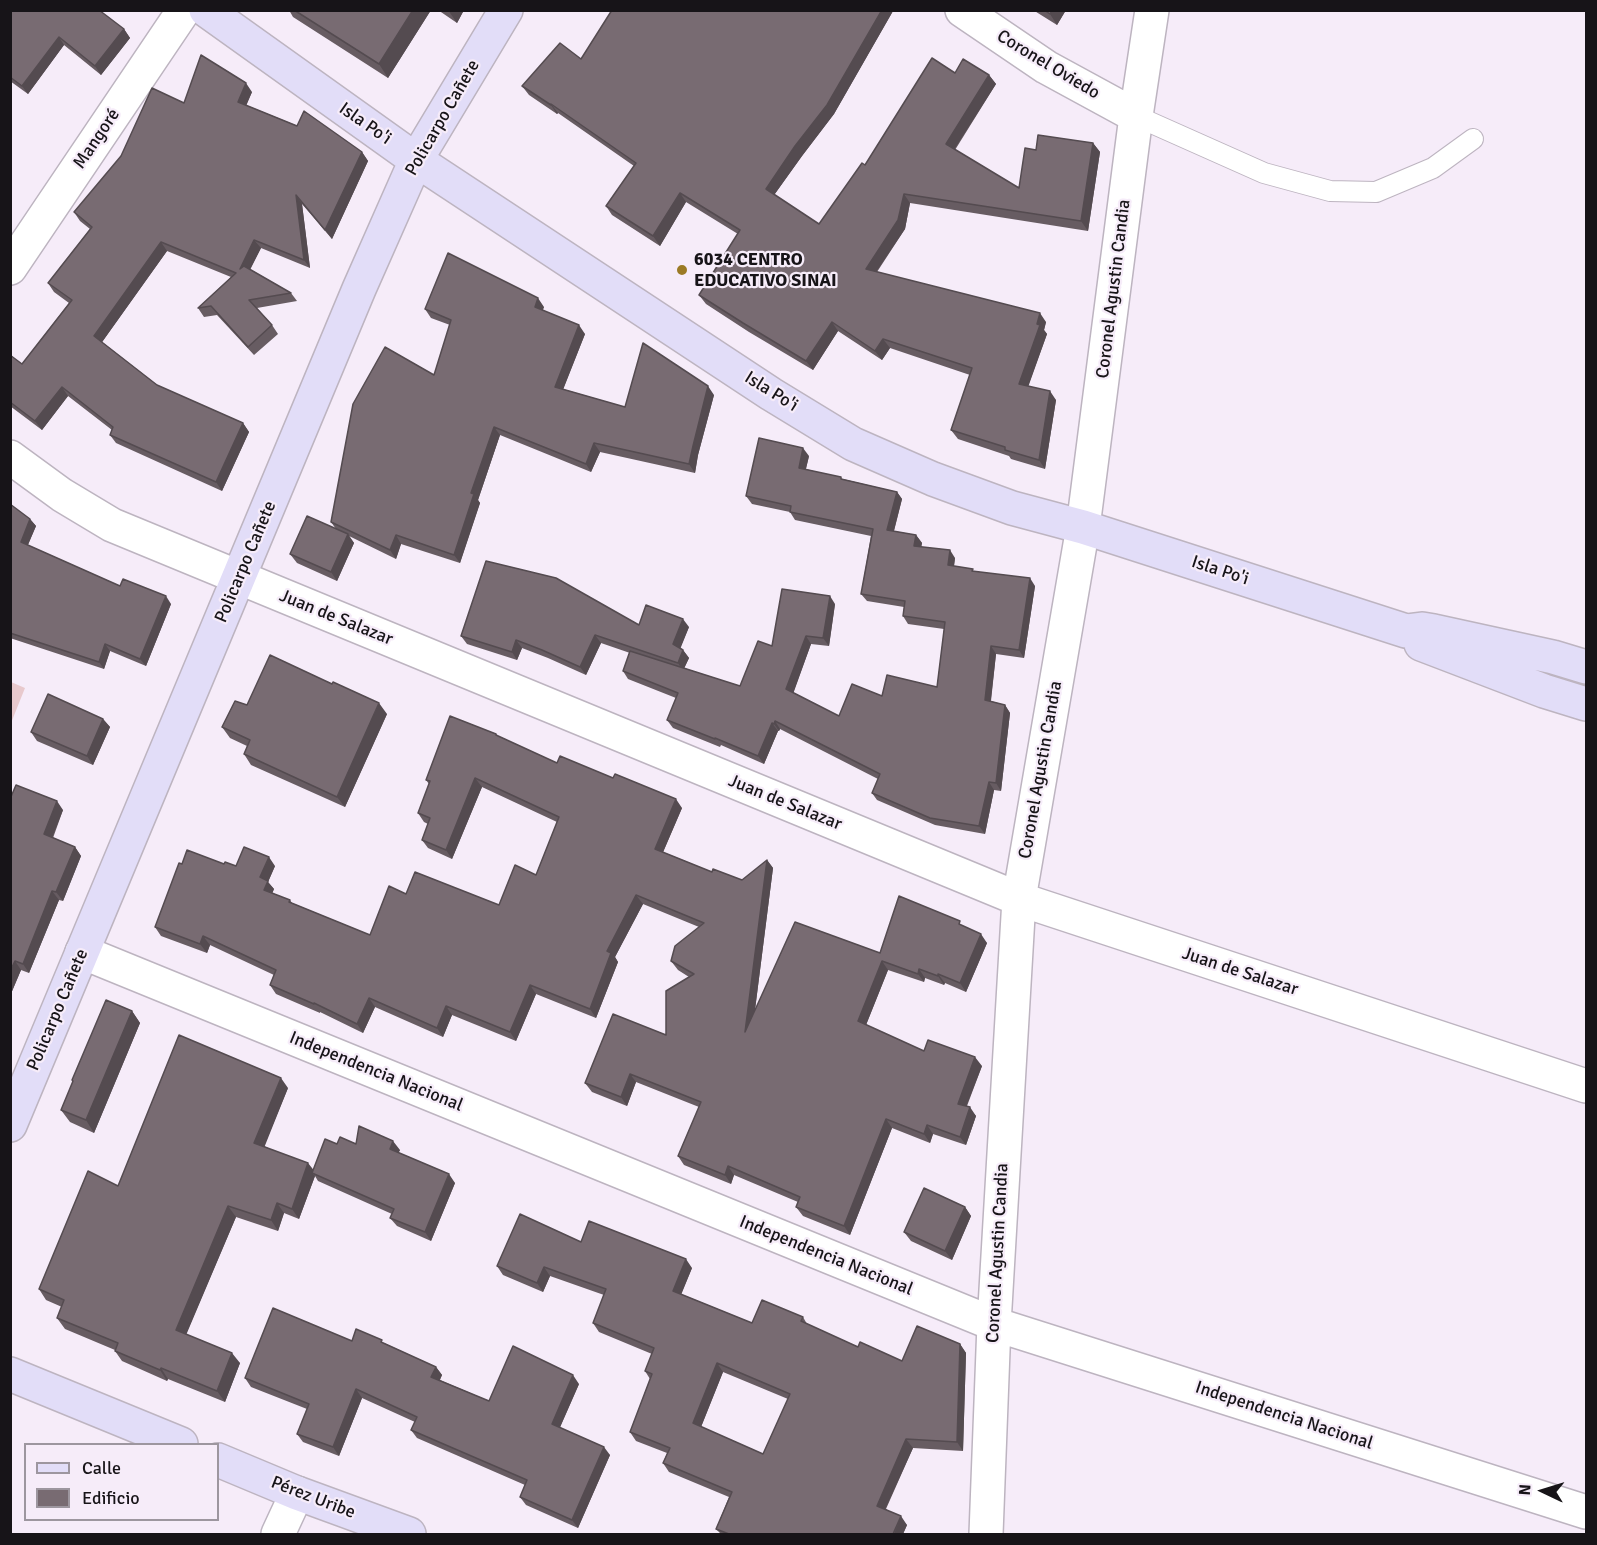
<!DOCTYPE html>
<meta charset="utf-8">
<style>
body{margin:0}
#map{position:relative;width:1597px;height:1545px;overflow:hidden;background:#f6ecf9;font-family:Signika,sans-serif}
canvas{display:block}
.frame{position:absolute;inset:0;border:12px solid #171418;pointer-events:none}
.legend{position:absolute;left:24px;top:1443px;width:195px;height:78px;box-sizing:border-box;background:#f6ecf9;border:2px solid #9d969f;margin:0;padding:8px 10px;list-style:none;font-size:18px;color:#171418}
.legend li{display:flex;align-items:center;gap:12px;height:30px}
.legend b{width:30px;border:2px solid #9d969f}
.north{position:absolute;left:1513px;top:1461px;width:60px;height:60px;-webkit-text-stroke:4px #f6ecf9;paint-order:stroke;rotate:274deg;font-size:16px;font-weight:700;line-height:24px;text-align:center;color:#171418}
.north::after{content:'';display:block;margin:auto;width:21px;height:27px;background:#171418;clip-path:polygon(50% 0,100% 100%,50% 72%,0 100%)}
</style>
<div id="map">
<canvas width="1597" height="1545"></canvas>
<div class="frame"></div>
<ul class="legend">
<li><b style="height:8px;background:#e2ddf8"></b>Calle</li>
<li><b style="height:16px;background:#786b72"></b>Edificio</li>
</ul>
<div class="north">N</div>
</div>
<script>
const c = document.querySelector('canvas').getContext('2d');
c.lineJoin = 'round';
function paint(path, color) { c.fillStyle = color; c.fill(path, 'evenodd'); }
function stroke(path, color, width, dash) { c.strokeStyle = color; c.lineWidth = width; c.lineCap = dash ? 'butt' : 'round'; c.setLineDash(dash || []); c.stroke(path); }
function drawText(font, color, halo, rows, align = 'center') {
  c.font = font + ' Signika,sans-serif'; c.lineWidth = 4.5; c.setLineDash([]); c.textBaseline = 'middle'; c.strokeStyle = halo; c.fillStyle = color; for (const [text, x, y, turn = 0] of rows) {
    c.save(); c.translate(x, y); c.rotate((+turn || 0) * Math.PI / 180); c.textAlign = isNaN(turn) ? turn : align; if (halo) c.strokeText(text, 0, 0); c.fillText(text, 0, 0); c.restore();
  }
}
paint(new Path2D(`
 M11 682 25 688 11 723Z`), '#e8c9cd');
const lane = new Path2D(`
 M1136 116 1264 173 1330 191 1376 192 1433 168 1473 139`);
const street = new Path2D(`
 M962 10 1046 67 1136 116
 M10 268 184 10
 M10 457 62 495 112 525 1019 899 1586 1086
 M82 952 994 1324 1586 1512
 M278 1534 297 1493
 M986 1534 994 1324 1019 899 1083 527 1136 116 1152 10`);
const secondary = new Path2D(`
 M206 10 416 160 771 394 853 444 933 479 1012 508 1083 527 1406 631 1422 629 1434 631 1553 657 1586 667
 M1421 644 1544 691 1586 704
 M10 1125 359 289 416 160 506 10
 M10 1374 181 1444
 M218 1460 297 1493 409 1534`);
stroke(lane, '#bdb4c0', 22);
stroke(street, '#bdb4c0', 36);
stroke(secondary, '#bdb4c0', 36);
stroke(lane, '#fff', 20);
stroke(street, '#fff', 33);
stroke(secondary, '#e2ddf8', 33);
paint(new Path2D(`
 M10 10 124 29 130 38 101 75 64 45 28 94 10 81Z
 M289 10H431L388 78 293 17Z
 M438 10H464L457 23Z
 M1033 10H1066L1057 25Z
 M893 11 834 114 802 156 774 195 819 224 865 165 955 73 989 75 996 84 955 150 1019 188 1036 150 1093 143 1100 152 1088 231 910 203 905 229 877 272 1046 322 1044 330 1047 334 1028 386 1056 400 1045 469 1011 459 1009 456 958 439 951 430 970 375 890 348 882 360 838 331 813 370 749 332 706 304 699 295 738 234 686 202 660 246 612 215 606 206 634 166 558 113 557 114 529 95 522 86 581 59Z
 M252 92 246 105 362 152 368 161 332 239 302 204 310 268 261 248 250 269 291 293 297 301 257 308 272 325 278 334 254 355 217 315 204 317 198 308 231 277 167 251 102 342 157 385 243 423 249 432 222 491 116 443 110 435 112 430 68 396 42 430 10 406V355L22 364 69 303 54 292 48 283 90 229 80 221 74 212 184 103Z
 M544 307 542 310 585 334 563 389 625 407 714 395 698 455 695 473 600 452 591 472 500 435 478 500 480 503 460 563 401 544 396 559 349 536 354 543 337 581 297 563 290 554 336 529 331 522 434 375 450 325 431 318 425 309Z
 M809 456 806 469 843 479 897 492 902 499 894 531 916 535 922 543 921 547 955 558 954 566 1035 586 1024 658 996 654 991 701 1005 705 1010 713 1001 791 994 790 985 834 935 825 877 800 872 793 878 779 780 729 779 731H778L764 764 721 745 720 747 673 728 667 720 676 698 628 679 623 671 630 653 601 643 586 675 548 658 522 648 517 660 467 644 461 636 639 625 689 627 680 648 683 650 689 658 684 668 740 686 772 646 835 604 829 646 811 644 793 693 839 716 882 696 937 687 944 629 908 624 903 616 904 607 867 601 861 594 871 536 795 520 790 512 752 504 746 496Z
 M10 504 30 519 36 526 28 545 120 586 171 604 146 666 110 651 104 669 10 638Z
 M247 705 387 714 345 807 251 765 244 754 247 746 230 738 222 727Z
 M103 719 110 727 93 765 37 741 31 732Z
 M496 734 498 736 557 763 682 808 663 852 712 872 742 880 767 860 773 868 755 1010 880 953 963 926 987 943 966 992 945 983 944 985 925 978 924 982 888 970 866 1025 924 1051 982 1066 967 1106 976 1116 966 1145 933 1134 930 1143 892 1128 850 1235 803 1216 796 1207 798 1202 734 1175 731 1184 684 1165 678 1156 699 1107 636 1082 627 1106 592 1092 585 1083 666 1035 689 977 678 970 671 961 699 927 643 904 615 957 618 962 596 1018 536 994 516 1041 452 1015 443 1037 375 1007 363 1033 320 1012V1013L276 994 270 985 274 975 210 945 207 953 161 936 155 927 182 864H224L236 866H275L268 882 274 889 272 893 290 900 292 903 370 935 406 894 499 905 536 875 557 822 482 787 452 859 428 848 422 840 428 824 424 822 418 813 429 784 426 780Z
 M10 799 63 810 53 838 75 847 81 856 63 901 59 900 29 973 21 970 10 996Z
 M132 1011 140 1023 94 1133 70 1122 61 1110 73 1082 72 1080Z
 M288 1088 264 1146 313 1170 337 1144H356L400 1150 398 1153 455 1183 431 1241 397 1226 390 1218 392 1214 318 1181 315 1176 299 1219 284 1213 278 1231 236 1217 186 1334 240 1363 225 1402 168 1379 167 1381 122 1361 115 1351V1350L65 1329 57 1318 62 1307 46 1300 39 1289 118 1186Z
 M965 1207 971 1216 952 1260 911 1241 904 1232Z
 M581 1242 692 1268 681 1294 752 1323 803 1317 807 1324 858 1347 902 1361 960 1344 966 1353 963 1451 913 1448 886 1509 907 1525 903 1534H721L716 1529 729 1497 669 1472 663 1463 667 1453 636 1441 630 1432 650 1379 645 1371 652 1354 599 1332 593 1323 604 1295 550 1276 543 1292 503 1275 497 1266ZM723 1372 788 1399 763 1454 701 1427Z
 M352 1341 384 1343 436 1367 442 1375 440 1380 489 1401 579 1384 560 1427 610 1455 578 1528 526 1505 520 1497 525 1485 417 1438 411 1430 415 1422 362 1398 339 1456 303 1442 297 1434 307 1409 251 1387 245 1378Z`), '#675c62');
paint(new Path2D(`
 M413 10H431L388 78 379 64Z
 M448 10H464L457 23Z
 M882 10 893 11 834 114 802 156 772 198 766 189Z
 M1052 10H1066L1057 25 1050 14Z
 M124 29 130 38 101 75 95 66Z
 M59 37 64 45 28 94 22 86Z
 M989 75 996 84 952 153 946 144Z
 M246 83 252 92 244 111 238 102Z
 M551 104 558 113 557 114 551 105Z
 M1093 143 1100 152 1088 231 1081 221Z
 M362 152 368 161 332 239 325 230Z
 M680 193 686 202 660 246 653 236Z
 M904 194 910 203 905 229 872 278 866 269Z
 M296 195 302 204 310 268 304 260Z
 M254 240 261 248 246 278 240 269Z
 M161 242 167 251 100 345 94 336Z
 M538 298 544 307 541 316 535 307Z
 M1040 313 1046 322 1044 330 1047 334 1026 393 1019 384Z
 M832 322 838 331 813 370 806 361Z
 M579 325 585 334 561 395 555 387Z
 M883 339 890 348 882 360 875 351Z
 M708 386 714 395 698 455 695 473 689 464 693 446Z
 M62 387 68 396 42 430 35 421Z
 M1050 391 1056 400 1045 469 1039 460Z
 M243 423 249 432 222 491 216 482Z
 M494 427 500 435 478 500 480 503 460 563 454 555 471 493Z
 M594 443 600 452 591 472 586 464Z
 M803 448 809 456 804 476 799 468Z
 M897 492 902 499 892 538 887 530Z
 M30 519 36 526 26 549 21 542Z
 M348 534 354 543 337 581 331 572Z
 M396 535 401 544 396 559 390 550Z
 M916 535 922 543 920 554 914 546Z
 M950 550 955 558 953 573 948 565Z
 M1030 578 1035 586 1024 658 1019 650Z
 M166 596 171 604 146 666 140 659Z
 M830 596 835 604 829 646 823 638Z
 M683 619 689 627 679 652 673 644Z
 M595 635 601 643 586 675 580 667Z
 M806 636 811 644 792 697 786 689Z
 M516 640 522 648 517 660 512 652Z
 M105 644 110 651 104 669 99 662Z
 M991 646 996 654 990 707 985 700Z
 M683 650 689 658 683 671 678 663Z
 M379 703 387 714 345 807 337 797Z
 M1005 705 1010 713 1001 791 996 783Z
 M103 719 110 727 93 765 87 756Z
 M775 721 780 729 779 731 774 724Z
 M772 723 778 731 764 764 758 756Z
 M475 778 482 787 452 859 446 850Z
 M989 782 994 790 985 834 979 826Z
 M676 799 682 808 661 857 655 849Z
 M57 801 63 810 50 843 44 834Z
 M75 847 81 856 63 901 56 892Z
 M269 857 275 866 268 882 274 889 270 899 264 890 260 877Z
 M767 860 773 868 751 1041 745 1032Z
 M52 891 59 900 29 973 23 964Z
 M636 895 643 904 615 957 618 962 596 1018 590 1009 607 951Z
 M981 934 987 943 966 992 960 983Z
 M203 936 210 945 207 953 200 944Z
 M15 961 21 970 10 996V971Z
 M882 961 888 970 864 1030 858 1021Z
 M919 969 925 978 924 982 918 974Z
 M938 974 945 983 944 985 938 976Z
 M530 985 536 994 516 1041 510 1032Z
 M369 998 375 1007 363 1033 357 1024Z
 M446 1006 452 1015 443 1037 437 1028Z
 M132 1011 140 1023 94 1133 86 1120Z
 M975 1057 982 1066 964 1112 958 1104Z
 M630 1074 636 1082 627 1106 621 1097Z
 M281 1078 288 1088 262 1153 254 1143Z
 M970 1107 976 1116 966 1145 960 1137Z
 M886 1119 892 1128 850 1235 844 1226Z
 M927 1125 933 1134 930 1143 924 1134Z
 M393 1141 400 1150 396 1158 390 1149Z
 M308 1163 316 1173H312L315 1176 299 1219 292 1209Z
 M728 1166 734 1175 731 1184 725 1175Z
 M449 1174 455 1183 431 1241 425 1232Z
 M277 1203 284 1213 278 1231 271 1220Z
 M228 1206 236 1217 184 1340 176 1330Z
 M965 1207 971 1216 952 1260 945 1251Z
 M686 1259 692 1268 679 1300 673 1291Z
 M544 1267 550 1276 543 1292 537 1283Z
 M960 1344 966 1353 963 1451 957 1442Z
 M232 1353 240 1363 225 1402 217 1391Z
 M717 1363 723 1372 699 1432 693 1423Z
 M436 1367 442 1375 437 1385 431 1377Z
 M161 1368 168 1379 167 1381 160 1370Z
 M573 1375 579 1384 558 1432 552 1424Z
 M356 1389 362 1398 339 1456 333 1447Z
 M906 1439 913 1448 883 1514 877 1506Z
 M604 1447 610 1455 578 1528 572 1520Z
 M901 1516 907 1525 903 1534H894Z`), '#544b50');
const building = new Path2D(`
 M10 10H99L124 29 95 66 59 37 22 86 10 77Z
 M294 10H413L379 64Z
 M612 10H882L827 105 795 146 766 189 819 224 862 163 865 165 932 58 955 73 963 59 989 75 946 144 1019 188 1025 148 1036 150 1038 135 1093 143 1081 221 904 194 898 220 866 269 1040 313 1037 324 1040 325 1019 384 1050 391 1039 460 1005 450V447L951 430 972 368 883 339 875 351 832 322 806 361 743 323 699 295 740 230 680 193 653 236 606 206 636 163 551 104V105L522 86 560 43 581 59Z
 M1044 10H1052L1050 14Z
 M201 55 246 83 238 102 297 126 304 111 362 152 325 230 296 195 304 260 254 240 240 269 244 266 291 293 249 300 272 325 248 347 211 306 198 308 236 273 161 242 94 336 157 385 243 423 216 482 110 435 113 427 62 387 35 421 10 402V355L22 364 72 300 48 283 92 227 74 212 121 156 152 88 184 103Z
 M448 253 538 298 535 307 579 325 555 387 625 407 643 343 708 386 693 446 689 464 594 443 586 464 494 427 471 493 474 494 454 555 396 535 390 550 331 522 353 404 385 347 434 375 451 320 425 309Z
 M759 438 803 448 799 468 841 477V479L897 492 887 530 916 535 914 546 950 550 948 565 973 569 972 571 1030 578 1019 650 991 646 985 700 1005 705 996 783 989 782 979 826 930 818 872 793 880 774 775 721 774 724 772 723 758 756 715 738V739L667 720 678 693 623 671 630 651 740 686 758 641 772 646 782 589 830 596 823 638 806 636 786 689 839 716 852 684 882 696 887 675 937 687 945 622 903 616 905 601 861 594 873 529 790 512 791 506 746 496Z
 M10 504 30 519 21 542 120 586 123 579 166 596 140 659 105 644 99 662 10 633Z
 M307 516 348 534 331 572 290 554Z
 M486 561 556 578 639 625 646 605 683 619 673 644 683 650 678 663 595 635 580 667 542 650 516 640 512 652 461 636Z
 M270 655 332 684 333 682 379 703 337 797 244 754 250 740 222 727 235 701 247 705Z
 M48 694 103 719 87 756 31 732Z
 M450 716 496 734V735L557 763 560 756 613 778 615 774 676 799 655 849 712 872 713 869 742 880 767 860 745 1032 795 922 880 953 899 896 960 921 959 924 981 934 960 983 938 974V976L919 969 918 974 882 961 858 1021 924 1051 928 1040 975 1057 958 1104 970 1107 960 1137 927 1125 924 1134 886 1119 844 1226 796 1207 800 1197 728 1166 725 1175 678 1156 701 1102 630 1074 621 1097 585 1083 613 1014 666 1035V991L694 974 671 961 675 946 704 923 636 895 607 951 611 953 590 1009 530 985 510 1032 446 1006 437 1028 369 998 357 1024 314 1003V1004L270 985 276 970 203 936 200 944 155 927 179 863 182 864 187 850 224 864 225 862 236 866 244 847 269 857 260 877 268 881 264 890 290 900 289 902 370 935 389 886 406 894 415 872 499 905 515 865 536 875 559 817 475 778 446 850 422 840 430 818 418 813 430 781 426 780Z
 M16 785 57 801 44 834 75 847 56 892 52 891 23 964 15 961 10 971V799Z
 M106 1000 132 1011 86 1120 61 1110 73 1081 72 1080Z
 M179 1035 281 1078 254 1143 308 1163 292 1209 277 1203 271 1220 228 1206 176 1330 232 1353 217 1391 161 1368 160 1370 115 1351 118 1343 57 1318 64 1300 39 1289 88 1171 118 1186Z
 M359 1126 393 1141 390 1149 449 1174 425 1232 390 1218 394 1209 312 1173 325 1139 337 1144 340 1137 356 1144Z
 M924 1188 965 1207 945 1251 904 1232Z
 M520 1214 581 1242 589 1221 686 1259 673 1291 752 1323 762 1300 803 1317 801 1321 858 1347 860 1342 902 1361 917 1326 960 1344 957 1442 906 1439 877 1506 901 1516 893 1534H894H729L716 1529 732 1492 663 1463 670 1448 630 1432 652 1374 645 1371 654 1348 593 1323 606 1289 544 1267 537 1283 497 1266ZM717 1363 790 1394 763 1454 693 1423Z
 M273 1308 352 1341 356 1329 382 1340 381 1342 436 1367 431 1377 489 1401 513 1346 573 1375 552 1424 604 1447 572 1520 520 1497 527 1480 411 1430 417 1417 356 1389 333 1447 297 1434 309 1404 245 1378Z`);
paint(building, '#786b72');
stroke(building, '#544b50', 1.5);
for (const [x, y, r, color] of [
 [682,270,6,"#9b7a25"]
]) { const dot = new Path2D(); dot.arc(x, y, r, 0, 2 * Math.PI); c.fillStyle = color; c.fill(dot); stroke(dot, '#f6ecf9', 2); }
drawText('18px', '#171418', '#f6ecf9', [
 ["Coronel Oviedo",1048,65,31],
 ["Policarpo Cañete",443,118,-60],
 ["Isla Po'i",365,124,35],
 ["Mangoré",97,139,-56],
 ["Coronel Agustin Candia",1114,289,-83],
 ["Isla Po'i",771,392,32],
 ["Policarpo Cañete",246,562,-67],
 ["Isla Po'i",1220,571,18],
 ["Juan de Salazar",336,618,22],
 ["Coronel Agustin Candia",1041,770,-80],
 ["Juan de Salazar",785,803,22],
 ["Juan de Salazar",1240,972,18],
 ["Policarpo Cañete",58,1010,-67],
 ["Independencia Nacional",376,1072,22],
 ["Coronel Agustin Candia",998,1253,-87],
 ["Independencia Nacional",826,1256,22],
 ["Independencia Nacional",1284,1416,18],
 ["Pérez Uribe",313,1498,21]
]);
drawText('bold 18px', '#171418', '#f6ecf9', [
 ["6034 CENTRO",694,260],
 ["EDUCATIVO SINAI",694,281]
], 'left');
</script>
